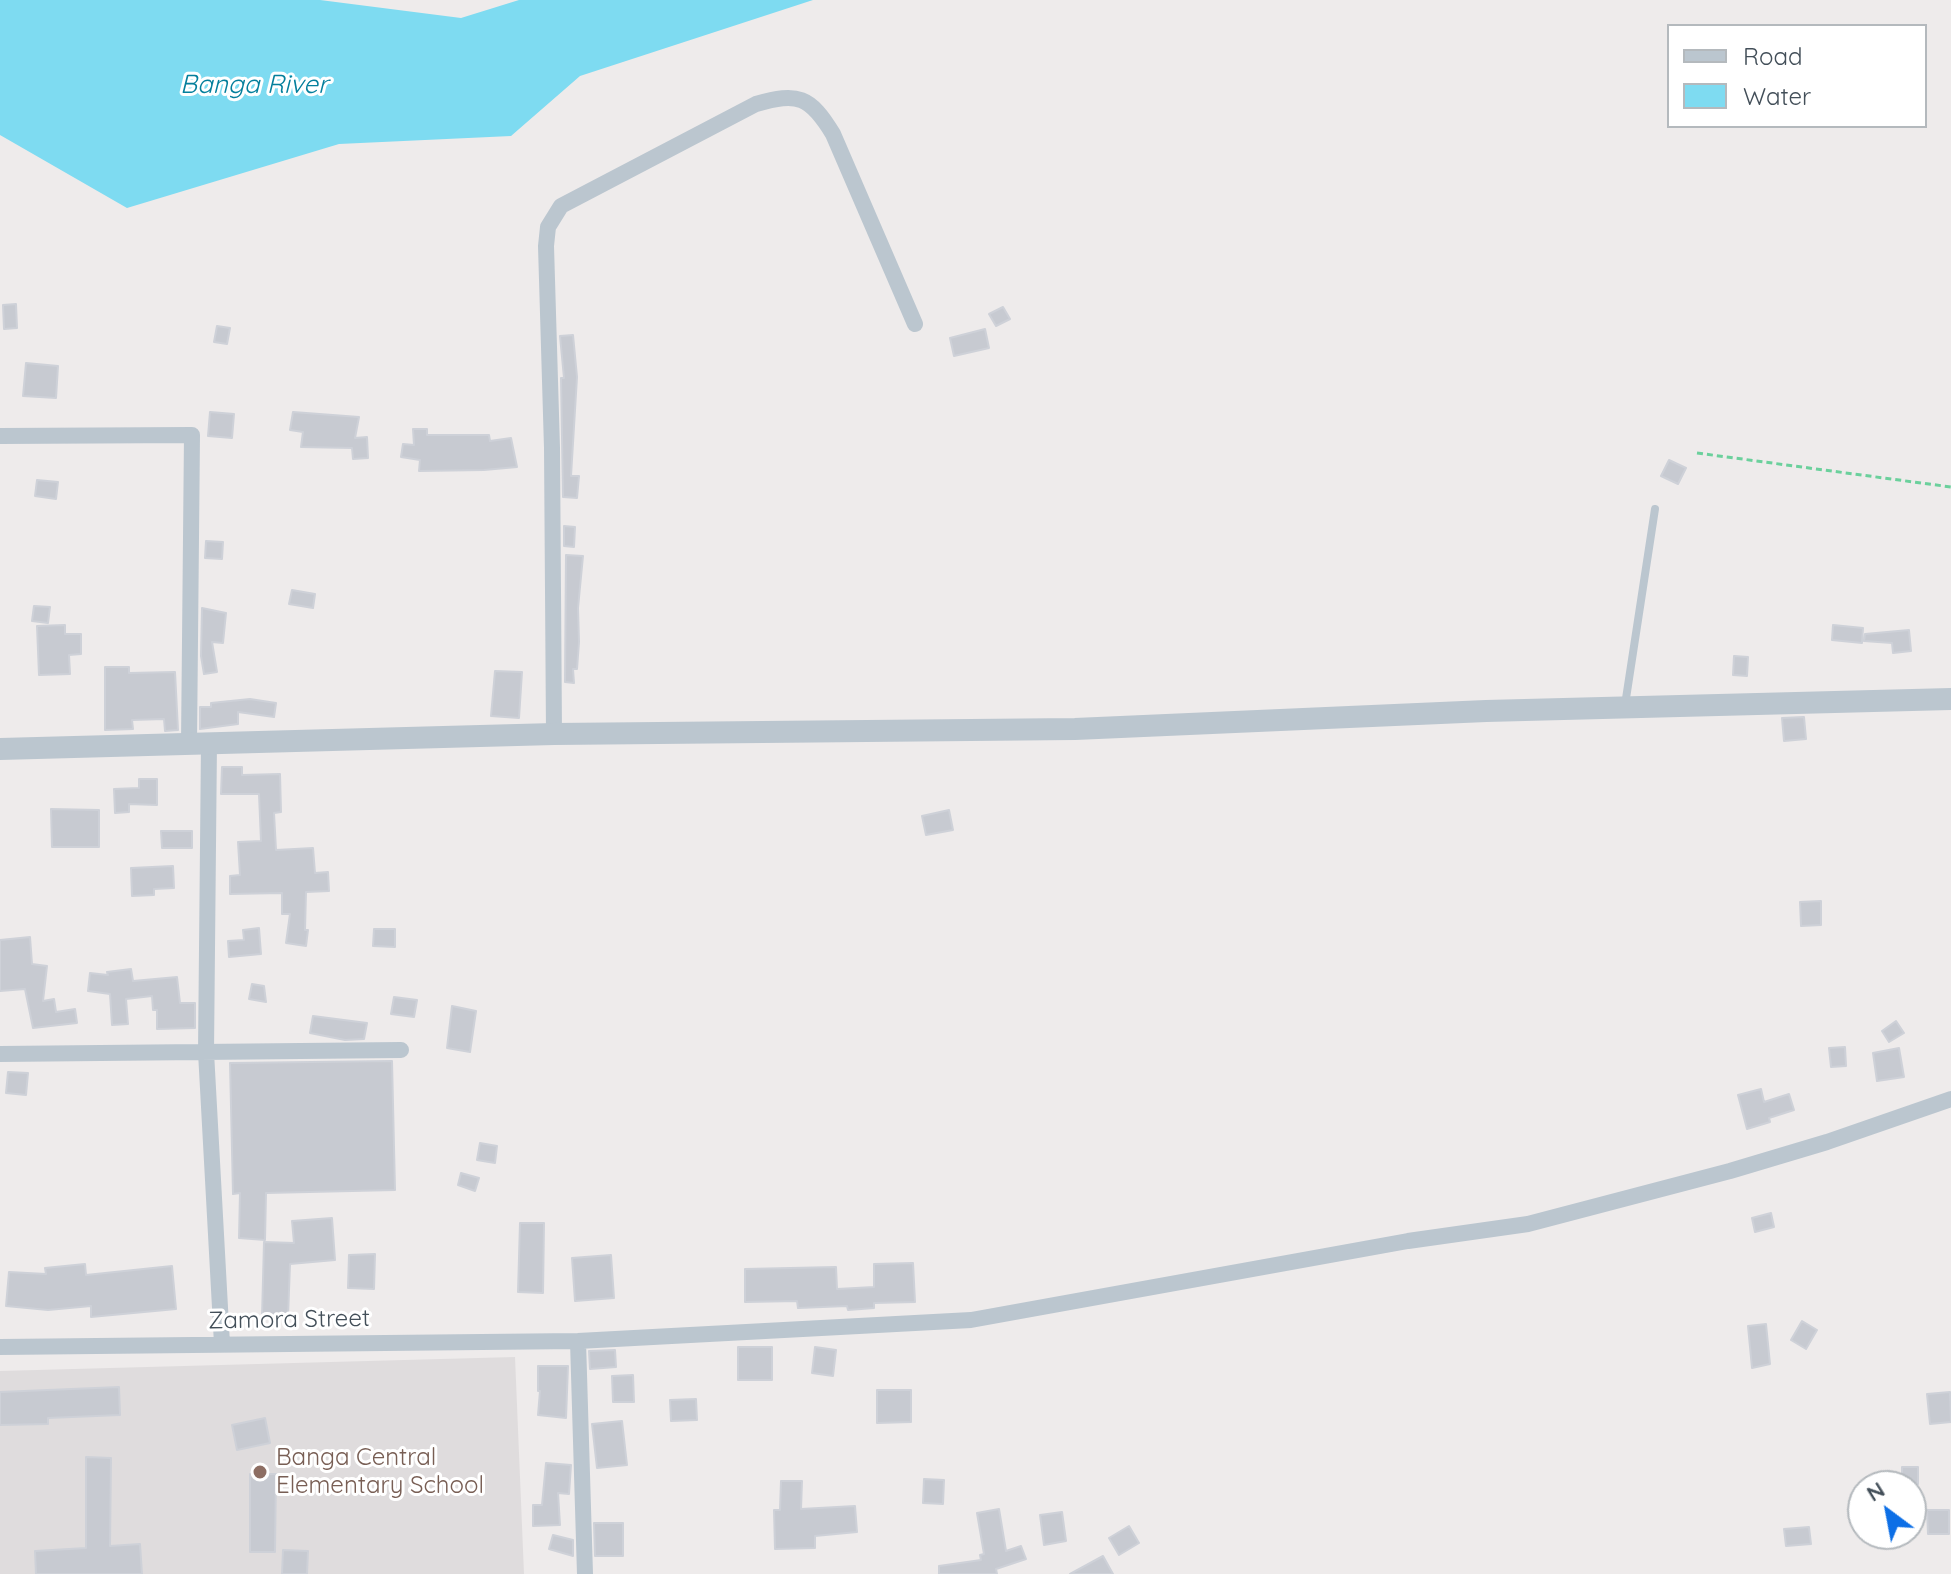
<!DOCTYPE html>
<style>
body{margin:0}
#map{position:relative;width:1951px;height:1574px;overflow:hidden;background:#eeebeb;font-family:Quicksand,sans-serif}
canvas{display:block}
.legend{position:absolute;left:1667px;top:24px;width:260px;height:104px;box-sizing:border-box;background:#fff;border:2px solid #b4b9bd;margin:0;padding:10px 14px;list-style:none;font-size:24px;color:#434f59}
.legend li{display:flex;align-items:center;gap:16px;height:40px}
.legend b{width:40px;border:2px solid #b4b9bd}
.north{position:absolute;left:1847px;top:1470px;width:80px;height:80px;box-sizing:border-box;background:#fff;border:2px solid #b4b9bd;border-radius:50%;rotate:328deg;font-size:22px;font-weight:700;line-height:32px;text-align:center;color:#434f59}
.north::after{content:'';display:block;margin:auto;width:28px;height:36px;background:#0d6fe6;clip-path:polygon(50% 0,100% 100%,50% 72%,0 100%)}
</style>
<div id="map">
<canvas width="1951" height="1574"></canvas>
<ul class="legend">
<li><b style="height:10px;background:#bbc6cf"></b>Road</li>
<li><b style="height:22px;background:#7edbf1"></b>Water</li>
</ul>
<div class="north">N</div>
</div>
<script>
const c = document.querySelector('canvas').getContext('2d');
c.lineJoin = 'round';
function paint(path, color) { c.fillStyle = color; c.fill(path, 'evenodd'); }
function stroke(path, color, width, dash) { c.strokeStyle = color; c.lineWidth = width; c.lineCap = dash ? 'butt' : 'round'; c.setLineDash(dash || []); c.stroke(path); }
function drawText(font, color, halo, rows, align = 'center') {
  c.font = font + ' Quicksand,sans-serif'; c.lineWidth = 6; c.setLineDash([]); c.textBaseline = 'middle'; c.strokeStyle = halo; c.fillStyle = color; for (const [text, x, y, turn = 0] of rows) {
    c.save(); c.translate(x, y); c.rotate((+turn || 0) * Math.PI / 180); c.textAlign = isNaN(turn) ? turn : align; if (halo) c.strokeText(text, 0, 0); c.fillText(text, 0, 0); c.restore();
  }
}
paint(new Path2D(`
 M515 1357 524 1574H0V1371Z`), '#dfdcdd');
paint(new Path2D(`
 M0 0H320L461 18 519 0H813L580 76 511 136 339 144 127 208 0 135Z`), '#7edbf1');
const building = new Path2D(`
 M16 304 17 328 4 329 3 305Z
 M1003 307 1010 319 996 326 989 314Z
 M217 326 230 328 227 344 214 342Z
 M985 329 989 348 954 356 950 338Z
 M573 335 577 377 571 476H579L577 498 563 497 561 378H564L560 336Z
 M26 363 58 366 56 398 23 396Z
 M210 412 234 414 232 438 208 436Z
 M293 412 359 417 355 438 367 437 368 458 353 459 352 448 301 447 303 432 290 430Z
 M413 429H427V435H489L490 441 511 438 517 467 484 470 419 471 420 460 401 457 403 444 414 445Z
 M1669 460 1686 468 1678 484 1661 476Z
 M37 480 58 482 56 499 35 496Z
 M564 526 575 527 574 547 564 546Z
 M206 541 223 542 222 559 205 558Z
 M566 555 583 556 578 608 579 642 577 669H573L574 683 565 682Z
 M292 590 315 594 313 608 289 604Z
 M34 606 50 607 48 623 32 621Z
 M202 608 226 613 223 643 212 642 217 672 204 674 201 656Z
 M65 625V634H81V654L69 655 70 674 39 675 37 626Z
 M1833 625 1863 628 1862 643 1832 640Z
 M1909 630 1911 651 1893 653 1892 643 1864 641 1865 634Z
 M1734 656 1748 657 1747 676 1733 675Z
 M105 667H129V673L175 672 178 730 165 731 164 719 132 720 133 729 105 730Z
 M495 671 522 672 519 718 491 716Z
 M250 699 276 703 274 717 238 712V724L200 729V707H211V703Z
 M1804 717 1806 739 1784 741 1782 718Z
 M222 767H242V775L280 774 281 812 274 813 276 850 313 848 315 873 328 872 329 891 306 892 305 930H308L306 946 286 943 290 914H282V893L230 894V876L240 875 238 842 261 841 259 794H221Z
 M139 779H157V805L129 804V812L115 813 114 789 139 788Z
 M51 809 99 810V847H52Z
 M949 810 953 830 926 835 922 816Z
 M161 831H192V848H162Z
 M173 866 174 888 154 889V895L132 896 131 868Z
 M1821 901V925L1801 926 1800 902Z
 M259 928 261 954 229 957 228 941 244 940 243 930Z
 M374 929H395V947L373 946Z
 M30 937 32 964 47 966 43 1001 54 999 56 1012 75 1009 77 1023 33 1028 25 989 0 991V940Z
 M131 969 133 981 177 977 180 1003H195V1028L157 1029V1010H153L152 996 126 999 128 1024 112 1025 110 994 88 991 90 973 108 975 107 972Z
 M252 984 264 986 266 1002 249 999Z
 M394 997 417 1000 414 1017 391 1014Z
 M452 1006 476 1011 470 1052 447 1048Z
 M313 1016 367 1023 364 1039 345 1040 310 1033Z
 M1896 1021 1904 1033 1889 1042 1882 1031Z
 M1845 1047 1846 1066 1831 1067 1829 1048Z
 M1899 1048 1904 1077 1877 1081 1873 1053Z
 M392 1061 395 1190 266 1193 265 1240 239 1238 240 1193 233 1194 230 1063Z
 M8 1072 28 1073 26 1095 6 1093Z
 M1761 1089 1764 1102 1789 1094 1794 1110 1769 1118 1770 1122 1747 1129 1738 1095Z
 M480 1143 497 1146 495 1163 477 1160Z
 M461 1173 479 1178 475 1191 458 1185Z
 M1771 1213 1774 1227 1755 1232 1752 1218Z
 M332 1218 335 1260 290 1264 288 1317H262L264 1242 294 1243 292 1221Z
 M520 1223H544L543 1293 518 1292Z
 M375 1254 374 1289 348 1288 349 1255Z
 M611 1255 614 1298 575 1301 572 1258Z
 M913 1263 915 1302 874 1303V1308L848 1310 847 1306 798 1308 797 1301 745 1302V1269L836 1267 837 1289 874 1287V1264Z
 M85 1264 86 1275 172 1266 176 1309 91 1317V1306L48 1310 6 1306 9 1272 46 1274 45 1268Z
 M1802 1321 1817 1330 1806 1349 1791 1340Z
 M1766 1324 1770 1364 1752 1368 1748 1326Z
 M738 1347H772V1380H738Z
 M815 1347 836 1350 833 1376 812 1373Z
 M615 1350 616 1367 590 1369 589 1351Z
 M538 1366H568L566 1418 538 1415 540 1391H538Z
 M633 1375 634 1402H613L612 1376Z
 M119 1387 120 1415 48 1418V1424L0 1425V1392Z
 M877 1390H911V1422L877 1423Z
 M1950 1392 1951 1422 1930 1424 1927 1394Z
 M696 1399 697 1420 671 1421 670 1400Z
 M265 1418 270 1443 237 1450 232 1425Z
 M622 1421 627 1465 597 1468 592 1424Z
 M86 1457 111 1458 110 1546 140 1544 142 1574H36L35 1551 86 1548Z
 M546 1463 571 1465 569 1494 558 1493 560 1525 533 1526V1505H542Z
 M1902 1467H1918V1484L1902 1485Z
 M250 1474H276L275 1552H250Z
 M924 1479 944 1480 943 1504 923 1503Z
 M781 1481H802L801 1509 855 1506 857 1532 815 1536V1548L775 1549 774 1510H780Z
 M999 1509 1006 1551 1021 1546 1026 1559 996 1569 997 1574H939V1566L981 1560 980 1555 984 1554 977 1513Z
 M1927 1510H1949V1534H1928Z
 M1062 1512 1066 1541 1044 1545 1040 1515Z
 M594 1523H623V1556H595Z
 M1129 1526 1139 1543 1119 1555 1109 1538Z
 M1809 1527 1811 1544 1786 1546 1784 1529Z
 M553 1535 573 1540V1556L549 1549Z
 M283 1550 308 1551 307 1574H282Z
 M1103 1556 1113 1574H1070Z`);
paint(building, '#c7cad1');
stroke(building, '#ced1d8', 2);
stroke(new Path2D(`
 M1697 453 1951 487`), '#6bd09c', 3, [6, 4]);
stroke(new Path2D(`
 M1625 705 1655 509`), '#bbc6cf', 8);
stroke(new Path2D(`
 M0 436 192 435 189 743
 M554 734 552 448 546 246 548 227 561 206 756 104C798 92 810 96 833 134L915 324
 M209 742 206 1052 222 1344
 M0 1054 401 1050
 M578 1341 585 1574
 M0 1347 578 1341 971 1320 1408 1241 1528 1224 1730 1171 1827 1142 1951 1099`), '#bbc6cf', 16);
stroke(new Path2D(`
 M0 749 554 734 1075 729 1486 711 1951 699`), '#bbc6cf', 22);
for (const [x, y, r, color] of [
 [260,1472,8,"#8d6e63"]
]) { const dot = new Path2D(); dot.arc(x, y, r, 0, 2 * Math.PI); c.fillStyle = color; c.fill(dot); stroke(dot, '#fff', 3); }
drawText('24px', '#434f59', '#fff', [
 ["Zamora Street",289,1320,-1]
]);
drawText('24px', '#785e54', '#fff', [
 ["Banga Central",276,1458],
 ["Elementary School",276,1486]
], 'left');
drawText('italic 26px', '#047f9c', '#fff', [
 ["Banga River",254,85]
]);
</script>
